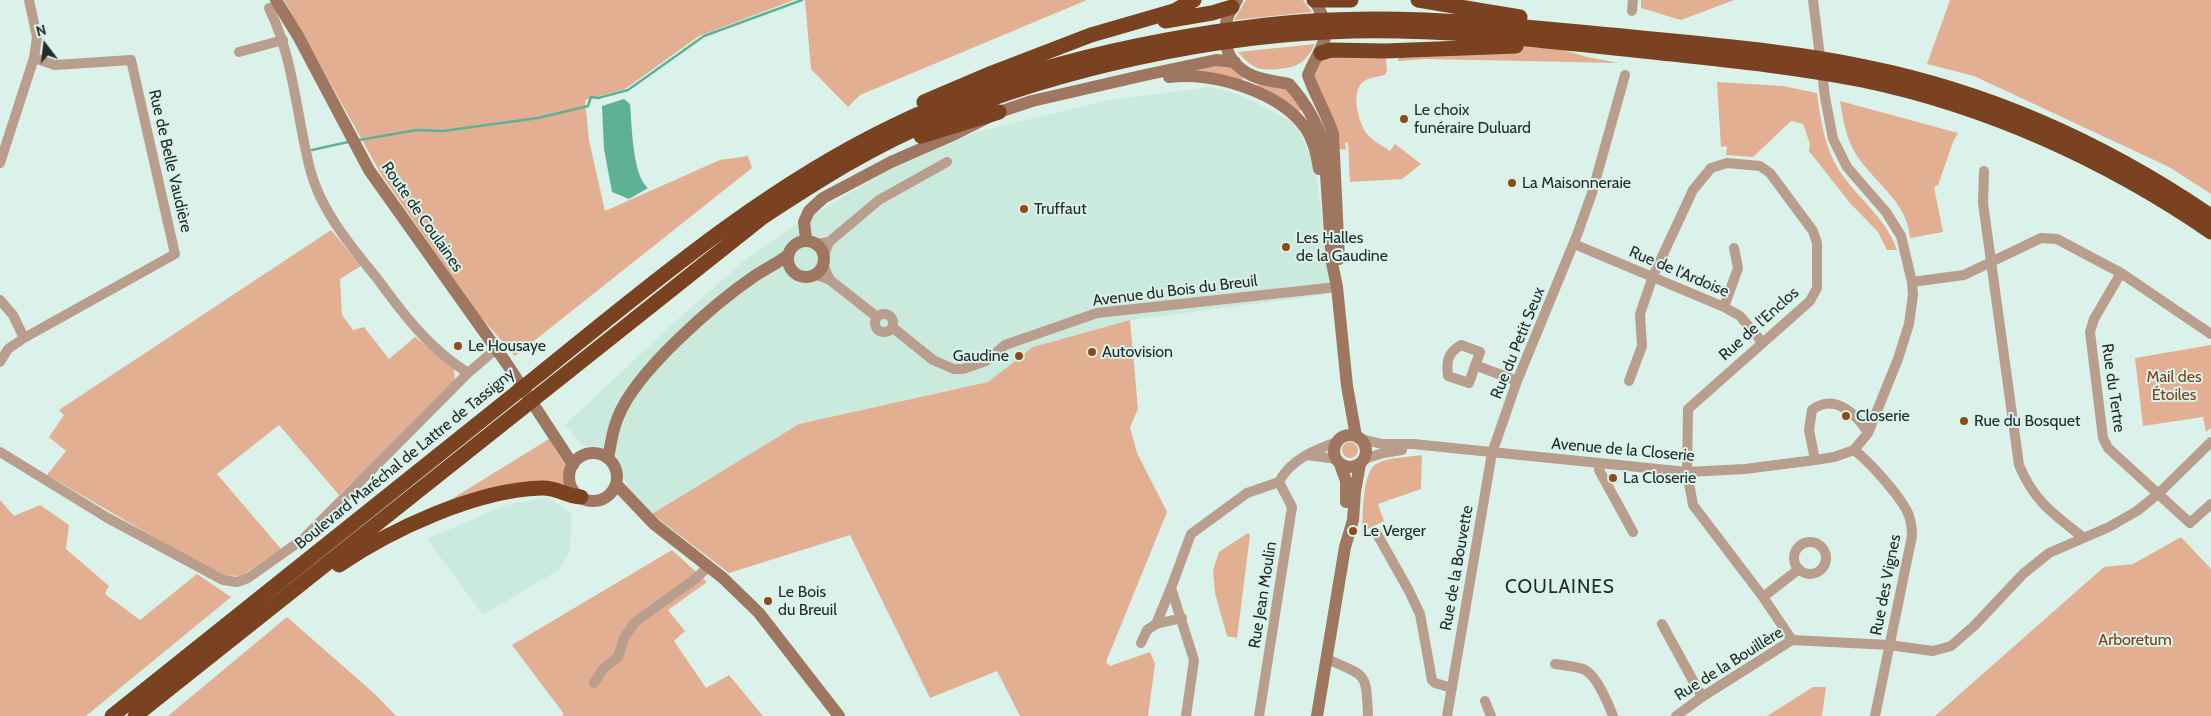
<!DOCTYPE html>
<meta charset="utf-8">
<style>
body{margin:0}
#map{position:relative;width:2211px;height:716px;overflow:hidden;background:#daf2e9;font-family:Cabin,sans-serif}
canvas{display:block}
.north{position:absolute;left:20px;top:20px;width:50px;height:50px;-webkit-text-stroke:4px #daf2e9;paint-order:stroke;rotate:345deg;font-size:14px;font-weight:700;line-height:20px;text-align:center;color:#242d29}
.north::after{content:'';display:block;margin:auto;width:18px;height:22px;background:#242d29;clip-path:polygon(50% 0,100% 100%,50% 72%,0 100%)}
</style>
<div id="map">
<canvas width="2211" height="716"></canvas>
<div class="north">N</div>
</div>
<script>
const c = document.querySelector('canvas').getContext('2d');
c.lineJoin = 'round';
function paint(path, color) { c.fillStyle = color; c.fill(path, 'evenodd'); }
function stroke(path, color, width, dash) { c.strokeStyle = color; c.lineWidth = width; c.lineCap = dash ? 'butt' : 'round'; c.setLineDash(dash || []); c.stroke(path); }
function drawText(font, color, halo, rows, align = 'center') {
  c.font = font + ' Cabin,sans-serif'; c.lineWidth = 4; c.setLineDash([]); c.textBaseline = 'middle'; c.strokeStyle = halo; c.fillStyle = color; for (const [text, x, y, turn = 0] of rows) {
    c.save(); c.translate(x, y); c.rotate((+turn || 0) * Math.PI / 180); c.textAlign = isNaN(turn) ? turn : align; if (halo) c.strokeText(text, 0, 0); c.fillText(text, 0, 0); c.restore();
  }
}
paint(new Path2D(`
 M1210 87 1238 94 1268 109 1289 120 1301 135 1316 169 1331 294 1130 320 1033 347 988 382 799 424 652 514 629 490 615 455 604 449 582 445 565 425 677 320 743 262 789 229 892 168 977 132 1104 101Z
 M548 497 571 514 570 551 560 569 483 615 427 539 506 505Z`), '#c9eadd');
paint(new Path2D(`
 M284 0H794L699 36 625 89 585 100 589 140 605 211 720 160 748 156 752 168 515 356 478 314 381 174Z
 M805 0H1087L860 95 848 107 811 69Z
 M1246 0H1303L1312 12 1234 20Z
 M1641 0H1734L1681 20 1641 8Z
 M1950 0H2211V194L2169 167 1974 76 1927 64Z
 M1315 44C1306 62 1299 67 1279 69 1259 71 1251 68 1238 52Z
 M1511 46 1560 49 1587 57 1619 63 1425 59 1398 61V50Z
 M1385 51 1387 71 1385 75C1378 77 1369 77 1363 82 1350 92 1359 124 1367 134 1373 141 1383 146 1390 151L1395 144 1421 164 1402 179 1350 182 1348 142 1345 143 1346 150 1335 148 1320 104 1312 66 1321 53Z
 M1235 62 1244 75 1242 82 1200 77 1195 68Z
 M1717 82 1783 86 1817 93C1821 122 1825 151 1843 176 1861 201 1887 220 1897 250H1887L1878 232 1850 203 1809 151 1810 144 1803 124 1791 121 1753 157 1726 155 1727 146 1721 147Z
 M1258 84H1289L1302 110 1297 112 1257 87Z
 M1840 101 1958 133 1953 142 1938 185 1934 187 1943 232 1910 238C1908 203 1875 183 1857 156 1846 139 1843 120 1840 101Z
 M331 230 361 266 340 279 342 315 353 330 364 327 389 359 415 337 454 367 455 382 339 495 279 425 217 474 281 549 241 576 219 575 47 475 66 451 49 437 64 415 59 410Z
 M1130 320 1138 409 1130 427 1137 453 1167 512 1106 662 1110 666 1150 652 1155 664 1148 716H1020L997 671 930 698 850 535 729 573 652 514 799 424 988 382 1033 347Z
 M2211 345V428L2206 432 2203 417 2143 426 2135 358Z
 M549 439 567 468 566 472 569 488 560 486 429 513Z
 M1342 450a8 8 0 1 1 16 0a8 8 0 1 1-16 0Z
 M1422 455 1421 489 1378 504 1384 521 1362 532C1363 515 1362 473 1376 464 1388 457 1409 457 1422 455Z
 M0 500 14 516 40 505 69 525 66 549 109 586 105 594 140 620 197 574 231 597 86 716H0Z
 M1248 533 1250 535 1237 638 1227 636 1215 593 1213 570 1219 552Z
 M2181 537 2211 569V716H1935L2104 567 2133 564Z
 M672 550 707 582 668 610 685 631 674 641 706 688 729 675 763 716H562L564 714 512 645Z
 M287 617 376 695 396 716H168Z
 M1813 687H1826L1822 716H1767Z`), '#e3af92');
paint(new Path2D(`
 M624 99 630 104C632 124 632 175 648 188L629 199 612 192 604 149 602 106Z`), '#5fb196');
stroke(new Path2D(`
 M359 140 417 130 443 131 538 118 588 106 591 97 598 98 628 90 704 36 802 0
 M312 150 348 142`), '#5fb196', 2.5);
stroke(new Path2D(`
 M269 8C294 59 296 114 310 169 321 212 352 247 379 281 397 305 415 330 438 350 447 359 458 366 468 373L496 349
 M1632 11 1633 0
 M239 52 283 40
 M0 163 34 58 37 37 29 0
 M1984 171 1983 203 2019 465C2033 500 2054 515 2083 537
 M816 244 829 242
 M1574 244 1724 307 1740 316 1762 342
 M824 255 829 242 879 200 947 162
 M823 265 830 280
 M2121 273 2094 319 2090 332 2103 438 2108 448 2190 523 2211 504
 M815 274 830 280 877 317
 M1912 282 1964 275 2041 238 2057 239 2121 273 2211 334
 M0 300 13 315 24 338
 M1724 307 1738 268 1734 248
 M875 323a9 9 0 1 1 18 0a9 9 0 1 1-18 0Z
 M892 327 933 360 954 369H963L986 361 1005 345 1097 313 1337 287
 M1461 345 1480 352 1469 383 1448 376C1446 360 1448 353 1461 345Z
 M0 362 8 349 24 338 175 254 131 60 55 65 34 58
 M1475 365 1517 381
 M1629 381 1642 346 1640 314 1653 276 1693 190 1711 168 1727 163 1760 166 1770 173 1813 231 1817 243V288L1810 301 1688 409 1687 472 1693 505 1763 597 1792 640
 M1361 439 1382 444H1413L1687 472 1745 469 1815 460 1834 457 1854 450 1868 433 1898 359 1909 324 1913 295 1912 282 1901 236 1886 212 1847 167 1833 139 1825 97 1813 0
 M1854 450C1870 462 1896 492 1906 509 1911 518 1912 526 1912 536L1875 716
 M0 452 106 517 223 580 237 582 248 578 303 539 468 373
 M1308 455 1336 459
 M1364 459 1383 453 1402 450
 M1815 460 1809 430 1812 410C1834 393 1856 413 1868 433
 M1599 464V470L1633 532
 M1377 534 1408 589 1420 614 1432 680 1435 683 1452 688
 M1794 558a16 16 0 1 1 32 0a16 16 0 1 1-32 0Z
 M1171 588 1156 624 1182 618
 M1763 597 1799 569
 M1662 624 1702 697
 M1141 643 1147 630 1156 624
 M1327 659C1367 677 1366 671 1368 716
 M1555 664C1563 665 1574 666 1583 669 1596 674 1608 703 1613 716
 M594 683 603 669 618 657 624 638 635 622 695 579 708 567
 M1485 701 1491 716
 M1186 716 1194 660 1171 588 1191 534 1247 493 1279 482C1290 460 1314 450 1337 442
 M1259 716 1292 507 1279 482
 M1447 716 1492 453 1517 381 1577 235 1592 193 1625 75
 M1676 716 1702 697 1792 640 1889 645 1933 651 1951 646 1974 626 2023 574 2049 553 2109 527 2137 511 2158 494 2211 442`), '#b99d8d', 10);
stroke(new Path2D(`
 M276 0 298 36 369 170 507 364 573 465
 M1237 0C1218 25 1220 60 1251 75 1263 81 1276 81 1289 84 1305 102 1317 122 1324 145L1332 263 1337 287 1347 386 1356 436
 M1314 0C1337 36 1321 44 1308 75 1315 96 1327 114 1333 134L1339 259
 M1169 77C1212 71 1281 92 1306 129 1314 141 1317 155 1319 169
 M788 259a18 18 0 1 1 36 0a18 18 0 1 1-36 0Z
 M809 241 806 239 804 222 809 211 823 198 891 162 955 134 999 112 1032 101 1145 75 1216 60 1235 62
 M1334 451a16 16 0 1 1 32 0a16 16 0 1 1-32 0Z
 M569 477a24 24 0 1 1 48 0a24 24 0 1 1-48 0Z
 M608 458C611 444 612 431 618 417 636 371 715 303 756 275 767 268 778 263 788 255
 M1340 464 1346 481V502
 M616 484 654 524 723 578 759 613 839 716
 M1317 716 1345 547 1353 520 1355 492 1360 464`), '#9f765f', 12);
stroke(new Path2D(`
 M1314 0H1351
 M1418 0 1520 17
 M1165 21 1212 13 1232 7
 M1321 53 1331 50 1385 51 1516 46
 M924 102 992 73 1091 35 1174 11 1194 0
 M921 136 999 112
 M339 565C392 529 476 490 541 488 558 487 564 496 581 497
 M112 716C253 603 395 490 536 377 649 286 762 189 893 126 1009 70 1139 40 1267 25 1389 10 1511 26 1632 37 1710 45 1790 51 1866 67 1990 92 2107 145 2211 216
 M135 716 763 217C818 181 874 145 936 120 1060 68 1218 34 1353 31 1450 29 1546 41 1643 51 1716 59 1790 66 1862 80 1987 106 2106 160 2211 232`), '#7a4220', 15);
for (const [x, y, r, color] of [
 [1404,119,5,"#8e4a1d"],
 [1512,183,5,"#8e4a1d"],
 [1024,209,5,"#8e4a1d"],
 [1286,247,5,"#8e4a1d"],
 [458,346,5,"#8e4a1d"],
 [1092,352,5,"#8e4a1d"],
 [1019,356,5,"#8e4a1d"],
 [1846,416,5,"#8e4a1d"],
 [1964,421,5,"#8e4a1d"],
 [1613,478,5,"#8e4a1d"],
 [1353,531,5,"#8e4a1d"],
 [768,601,5,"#8e4a1d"]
]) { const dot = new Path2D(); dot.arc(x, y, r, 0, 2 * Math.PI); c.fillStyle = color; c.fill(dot); stroke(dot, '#daf2e9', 2); }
drawText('16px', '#242d29', '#daf2e9', [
 ["Le choix",1414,110],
 ["funéraire Duluard",1414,128],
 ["La Maisonneraie",1522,183],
 ["Truffaut",1034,209],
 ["Les Halles",1296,238],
 ["de la Gaudine",1296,256],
 ["Le Housaye",468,346],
 ["Autovision",1102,352],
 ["Gaudine",1009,356,"right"],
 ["Closerie",1856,416],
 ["Rue du Bosquet",1974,421],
 ["La Closerie",1623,478],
 ["Le Verger",1363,531],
 ["Le Bois",778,592],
 ["du Breuil",778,610]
], 'left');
drawText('16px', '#242d29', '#daf2e9', [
 ["Rue de Belle Vaudière",170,161,77],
 ["Route de Coulaines",422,217,55],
 ["Rue de l'Ardoise",1679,272,23],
 ["Avenue du Bois du Breuil",1175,291,-7],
 ["Rue de l'Enclos",1759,324,-42],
 ["Rue du Petit Seux",1518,343,-68],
 ["Rue du Tertre",2113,388,82],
 ["Avenue de la Closerie",1623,450,5],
 ["Boulevard Maréchal de Lattre de Tassigny",405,459,-39],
 ["Rue de la Bouvette",1457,568,-80],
 ["Rue des Vignes",1886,585,-79],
 ["Rue Jean Moulin",1263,595,-81],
 ["Rue de la Bouillère",1729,664,-32]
]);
drawText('16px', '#7d421c', '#daf2e9', [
 ["Mail des",2174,377],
 ["Étoiles",2174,395],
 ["Arboretum",2135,640]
]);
c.letterSpacing = '1px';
drawText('19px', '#1b2e27', '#daf2e9', [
 ["COULAINES",1560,587]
]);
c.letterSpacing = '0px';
</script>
